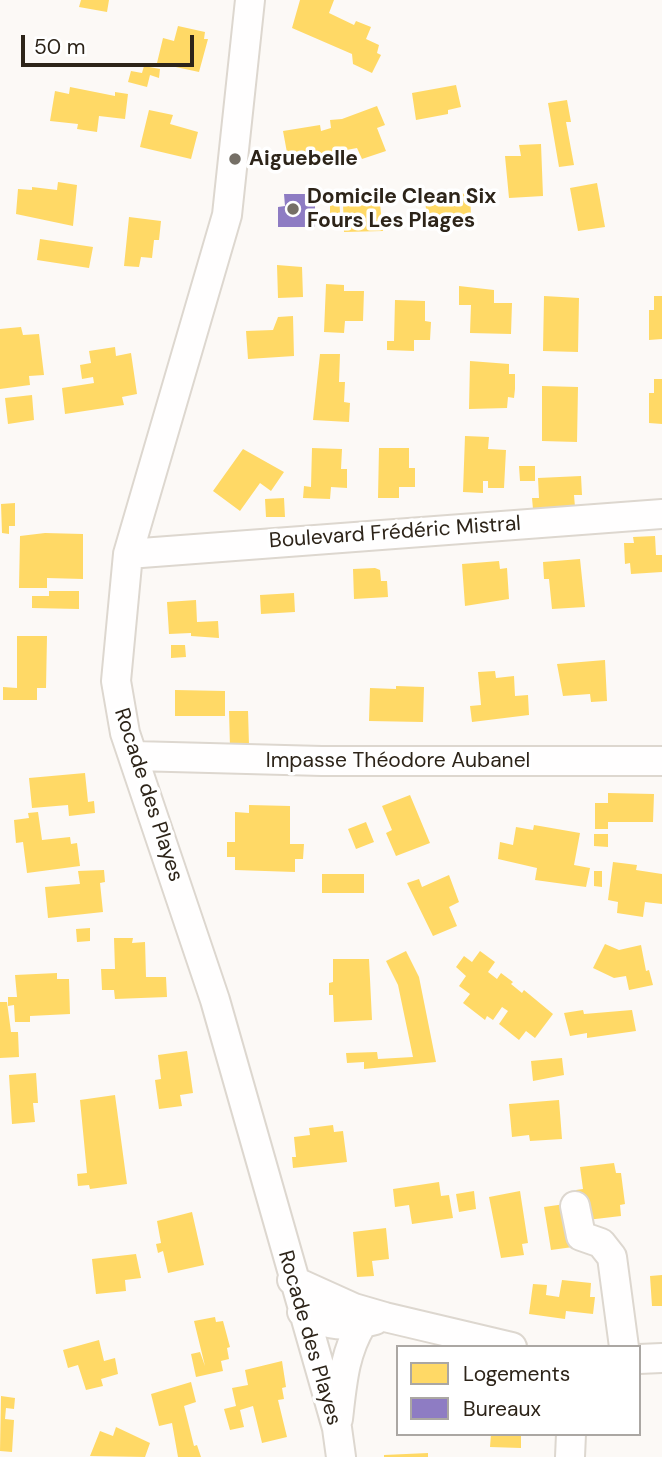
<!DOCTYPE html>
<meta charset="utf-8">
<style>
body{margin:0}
#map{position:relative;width:662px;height:1457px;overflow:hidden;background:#fcf9f6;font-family:"DM Sans",sans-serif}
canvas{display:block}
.legend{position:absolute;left:396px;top:1345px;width:245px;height:91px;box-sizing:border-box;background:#fff;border:2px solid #aba7a3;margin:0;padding:9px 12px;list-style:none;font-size:21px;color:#2d2419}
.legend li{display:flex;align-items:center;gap:14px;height:35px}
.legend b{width:35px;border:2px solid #aba7a3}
.scale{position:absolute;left:21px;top:35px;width:173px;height:32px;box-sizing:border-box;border:4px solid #2d2419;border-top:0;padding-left:9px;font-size:21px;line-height:24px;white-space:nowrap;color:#2d2419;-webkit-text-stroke:5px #fff;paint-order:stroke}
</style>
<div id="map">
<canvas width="662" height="1457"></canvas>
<ul class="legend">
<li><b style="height:19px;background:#ffd966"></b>Logements</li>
<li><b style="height:19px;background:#8e7cc3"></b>Bureaux</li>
</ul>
<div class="scale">50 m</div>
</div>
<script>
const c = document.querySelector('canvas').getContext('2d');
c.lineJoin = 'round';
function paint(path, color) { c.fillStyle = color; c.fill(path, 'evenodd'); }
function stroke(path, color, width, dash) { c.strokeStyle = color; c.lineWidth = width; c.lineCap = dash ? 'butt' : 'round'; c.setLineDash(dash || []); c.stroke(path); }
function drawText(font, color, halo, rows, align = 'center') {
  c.font = font + ' "DM Sans",sans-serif'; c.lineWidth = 7; c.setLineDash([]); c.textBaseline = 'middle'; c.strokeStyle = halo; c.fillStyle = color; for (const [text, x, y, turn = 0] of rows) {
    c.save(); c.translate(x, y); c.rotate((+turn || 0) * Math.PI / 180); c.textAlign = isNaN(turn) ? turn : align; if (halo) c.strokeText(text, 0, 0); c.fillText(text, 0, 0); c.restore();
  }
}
paint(new Path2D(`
 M81 0H109L107 12 79 7Z
 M300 0H334L329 13 354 25 356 21 371 27 366 39 379 45 377 53 381 55 372 73 353 64 352 54 292 28Z
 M178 26 205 32 204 39H208L199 72 157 63 163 38 174 41Z
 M144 66 160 69 159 78 150 75 147 87 128 82 131 71 142 73Z
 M456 85 461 107 448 110V114L416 120 412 93Z
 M70 87 115 96V92L128 94 125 119 99 116 97 132 77 129 78 124 50 121 55 91 69 94Z
 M567 100 571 122H566L574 165 559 167 548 103Z
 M377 106 385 125 377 128 386 151 362 159 357 148 336 152V157L306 163 305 156 288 158 283 131 320 125 321 131 331 128 330 120 342 119Z
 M149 110 173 115 170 124 198 132 191 159 140 147Z
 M541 144 543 196 509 198 505 156H521L519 145Z
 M58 182 77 185 73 226 16 214 18 189 32 190V187L57 190Z
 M597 183 605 227 578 231 570 188Z
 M339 192 340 213 330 214V193Z
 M470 193 471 215 458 216V220L427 223 425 197Z
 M379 195 383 231 344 232 343 204H353V196Z
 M129 217 161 221 159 240H154L152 258 141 257 139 267 124 266Z
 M40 239 93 247 89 268 37 260Z
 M277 265 302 267 303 297 278 298Z
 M326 284 344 285V291H364L363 321H345L344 333 324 332Z
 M459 286 494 290V303H512L511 334 470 333 471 305H459Z
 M544 296 579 298 578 352 543 351Z
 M654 296H662V339L649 340V310H654Z
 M395 300 425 301V321L431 322 430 340H414V351L387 350V341H394Z
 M293 316 294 356 248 359 246 331 273 330 278 317Z
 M21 327 23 335 39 334 44 375 29 376 30 385 0 389V329Z
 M115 347 116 356 131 353 137 394 122 397 124 405 65 414 62 388 94 383 93 377 82 379 80 365 91 363 89 351Z
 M320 354H340L339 382H345L344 402 350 403 349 422 313 420Z
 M470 361 509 364V374H515V389L514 398 508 397 507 408 469 409Z
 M654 379H662V424L649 423V393H654Z
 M542 386 578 387 577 442 542 441Z
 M32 395 34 420 8 424 5 398Z
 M465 436 489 437 488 449 506 450 504 488H488V481H483V493L463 492Z
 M312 448 342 449 341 469H347V488L331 487 330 499 303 498 304 486 311 487Z
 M379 448H409V468H415V487H399V498H378Z
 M243 449 284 472 271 491 260 483 240 511 213 491Z
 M519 466H535V481H520Z
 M581 476 582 495H574L575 507 533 509 532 498H539L538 478Z
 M284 498 285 517H266L265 499Z
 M15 503V526H9V534L2 533 1 504Z
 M45 533 83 534V579L47 578V588H19L20 536Z
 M655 536 656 555H662V572L631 574 630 563 625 564 624 543H634L633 537Z
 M580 559 585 607 552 609 549 579H544L543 562Z
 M499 561 500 569 507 568 509 599 465 606 462 564Z
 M375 568 380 570 381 581H387L388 597 354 599 353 569Z
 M49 591H79V609L32 608V596H49Z
 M294 593 295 612 261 614 260 595Z
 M196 600 197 622 218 621 219 638 191 636V633L169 634 167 602Z
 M17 636H47L46 688H37V700H3V687L17 688Z
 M171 645H185L186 657 171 658Z
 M605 660 607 701 591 702 590 694 563 696 557 664Z
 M495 671 496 678 514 676 515 696 528 695 529 715 472 722 470 706 481 705 478 672Z
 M396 686 424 687 423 722 369 721 370 688 396 689Z
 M175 690 225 691V716H175Z
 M229 711H248L249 745 230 747Z
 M85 773 88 802 94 801 95 813 69 816 68 805 32 808 29 778Z
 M608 793 654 794 653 822H608V829H595V803H608Z
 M410 795 430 843 396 856 386 833 392 830 382 806Z
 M249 805 290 806V844H304L303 859H295V872L235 870V857H227V842H235V812L249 813Z
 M38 812 42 840 70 837 71 844 77 843 80 866 27 873 23 842 16 843 14 820 29 818 28 813Z
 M366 822 374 842 356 849 348 829Z
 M534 825 580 833 574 865 590 868 586 887 535 880 537 868 498 859 500 842 513 845 516 827 533 830Z
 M594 834H608V847L594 846Z
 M613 862 637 865 636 870 662 874V904L645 902 643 917 617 913 618 902 608 900Z
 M104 870 105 882 100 883 103 912 48 918 45 887 80 884 78 871Z
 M594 871H602V887L594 886Z
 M322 874H364V893H322Z
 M449 875 459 902 449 907 457 926 433 936 407 883 419 879 422 887Z
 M90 928V941L77 942 76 929Z
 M114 938H133L132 943 145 942 146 977H166L167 997 115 999 114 990H102L101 969H115Z
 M605 944 619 950 641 945 646 971 649 970 653 985 629 990 626 976 614 978 593 968Z
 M406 951 419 977 436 1062 364 1069V1062L347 1063 346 1053 377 1052 378 1059 413 1057 398 985 386 961Z
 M480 951 495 962 488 972 497 979 501 973 513 982 511 984 522 993 524 990 553 1014 535 1038 526 1031 519 1040 499 1024 508 1011 502 1007 493 1020 487 1016 485 1020 463 1003 470 994 459 986 466 976 456 967 464 956 472 962Z
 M333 959H369L372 1020 334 1022 333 995H329V983L333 982Z
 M57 973V979H69L70 1014 30 1016V1022H15L14 1005 8 1006V997H17L15 975Z
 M0 1002H7L11 1032H18L19 1057 0 1058Z
 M583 1010 584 1014 632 1010 636 1031 587 1038V1033L570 1036 564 1013Z
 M187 1051 193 1093 180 1095 182 1106 159 1109 155 1080 161 1079 158 1055Z
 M562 1058 564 1075 533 1081 531 1061Z
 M36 1073 38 1103H33L35 1122 12 1124 9 1075Z
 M115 1095 127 1184 90 1189 89 1185 78 1186 77 1174 87 1173 80 1100Z
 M559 1100 562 1139 530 1141 529 1135 512 1137 509 1104Z
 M333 1125 334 1132 343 1131 347 1162 293 1168 292 1157H296L294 1137 310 1135 309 1128Z
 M614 1163 616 1173H621L625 1204 620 1205 621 1216 587 1220 577 1199 576 1190 583 1189 580 1167Z
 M439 1182 441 1196 449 1195 453 1218 412 1224 409 1205 395 1207 393 1189Z
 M474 1191 476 1209 459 1212 456 1194Z
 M520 1191 528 1243 522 1244 524 1255 501 1258 489 1197Z
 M565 1204 573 1247 551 1250 544 1207Z
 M192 1212 204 1265 168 1273 163 1251 158 1253 156 1244 161 1243 157 1221Z
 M386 1228 389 1259 372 1261 374 1276 357 1277 353 1232Z
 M136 1254 141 1278 125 1280 126 1291 96 1294 92 1259Z
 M662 1275V1306H652L650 1276Z
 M562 1280 591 1283 590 1297H595L593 1314 566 1311 565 1319 529 1314 533 1284 547 1285 546 1295 559 1297Z
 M215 1317 216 1322 223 1321 230 1347 227 1348 229 1359 221 1361 223 1371 196 1377 191 1354 200 1352 205 1366 194 1321Z
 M99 1340 104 1361 115 1358 118 1374 101 1379 103 1386 86 1390 78 1365 68 1368 63 1350Z
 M282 1361 286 1387 282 1388 284 1399 278 1400 287 1437 262 1443 253 1406 240 1410 244 1427 230 1430 224 1409 236 1406 232 1388 248 1385 245 1370Z
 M191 1382 196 1402 184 1406 194 1446 197 1445 201 1457H178L172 1423 159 1426 151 1394Z
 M1 1396 15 1398 14 1409 6 1408 5 1419 14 1420 12 1452 0 1451Z
 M116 1427 150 1443 145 1457 90 1456 100 1431 113 1436Z
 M491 1434H521V1448L490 1447Z
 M428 1453V1457H384V1455Z`), '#ffd966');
paint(new Path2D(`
 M284 194H315V227H278V207L285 206Z`), '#8e7cc3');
const minor = new Path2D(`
 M250 0 227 215 128 554 116 681 125 733 215 1000 337 1428 341 1457
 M128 554 662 514
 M134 756 322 761H662
 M575 1206 581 1236 601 1243 612 1257 624 1347
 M292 1280 354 1308 385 1317 512 1347
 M302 1312C327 1326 347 1328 375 1320
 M639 1359 662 1358
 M338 1419C342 1385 344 1353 362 1324
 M570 1457 571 1434`);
stroke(minor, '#ddd7cf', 32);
stroke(minor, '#fffefe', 28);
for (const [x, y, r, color] of [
 [235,159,7,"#756f66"],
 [293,209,7,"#756f66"]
]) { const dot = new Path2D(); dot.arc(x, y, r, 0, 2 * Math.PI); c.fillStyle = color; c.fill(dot); stroke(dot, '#fff', 2.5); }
drawText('bold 21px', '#2d2419', '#fff', [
 ["Aiguebelle",249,159],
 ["Domicile Clean Six",307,197],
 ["Fours Les Plages",307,221]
], 'left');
drawText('21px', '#2d2419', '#fff', [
 ["Boulevard Frédéric Mistral",395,533,-4],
 ["Impasse Théodore Aubanel",398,761],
 ["Rocade des Playes",148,795,72],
 ["Rocade des Playes",309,1338,74]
]);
</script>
